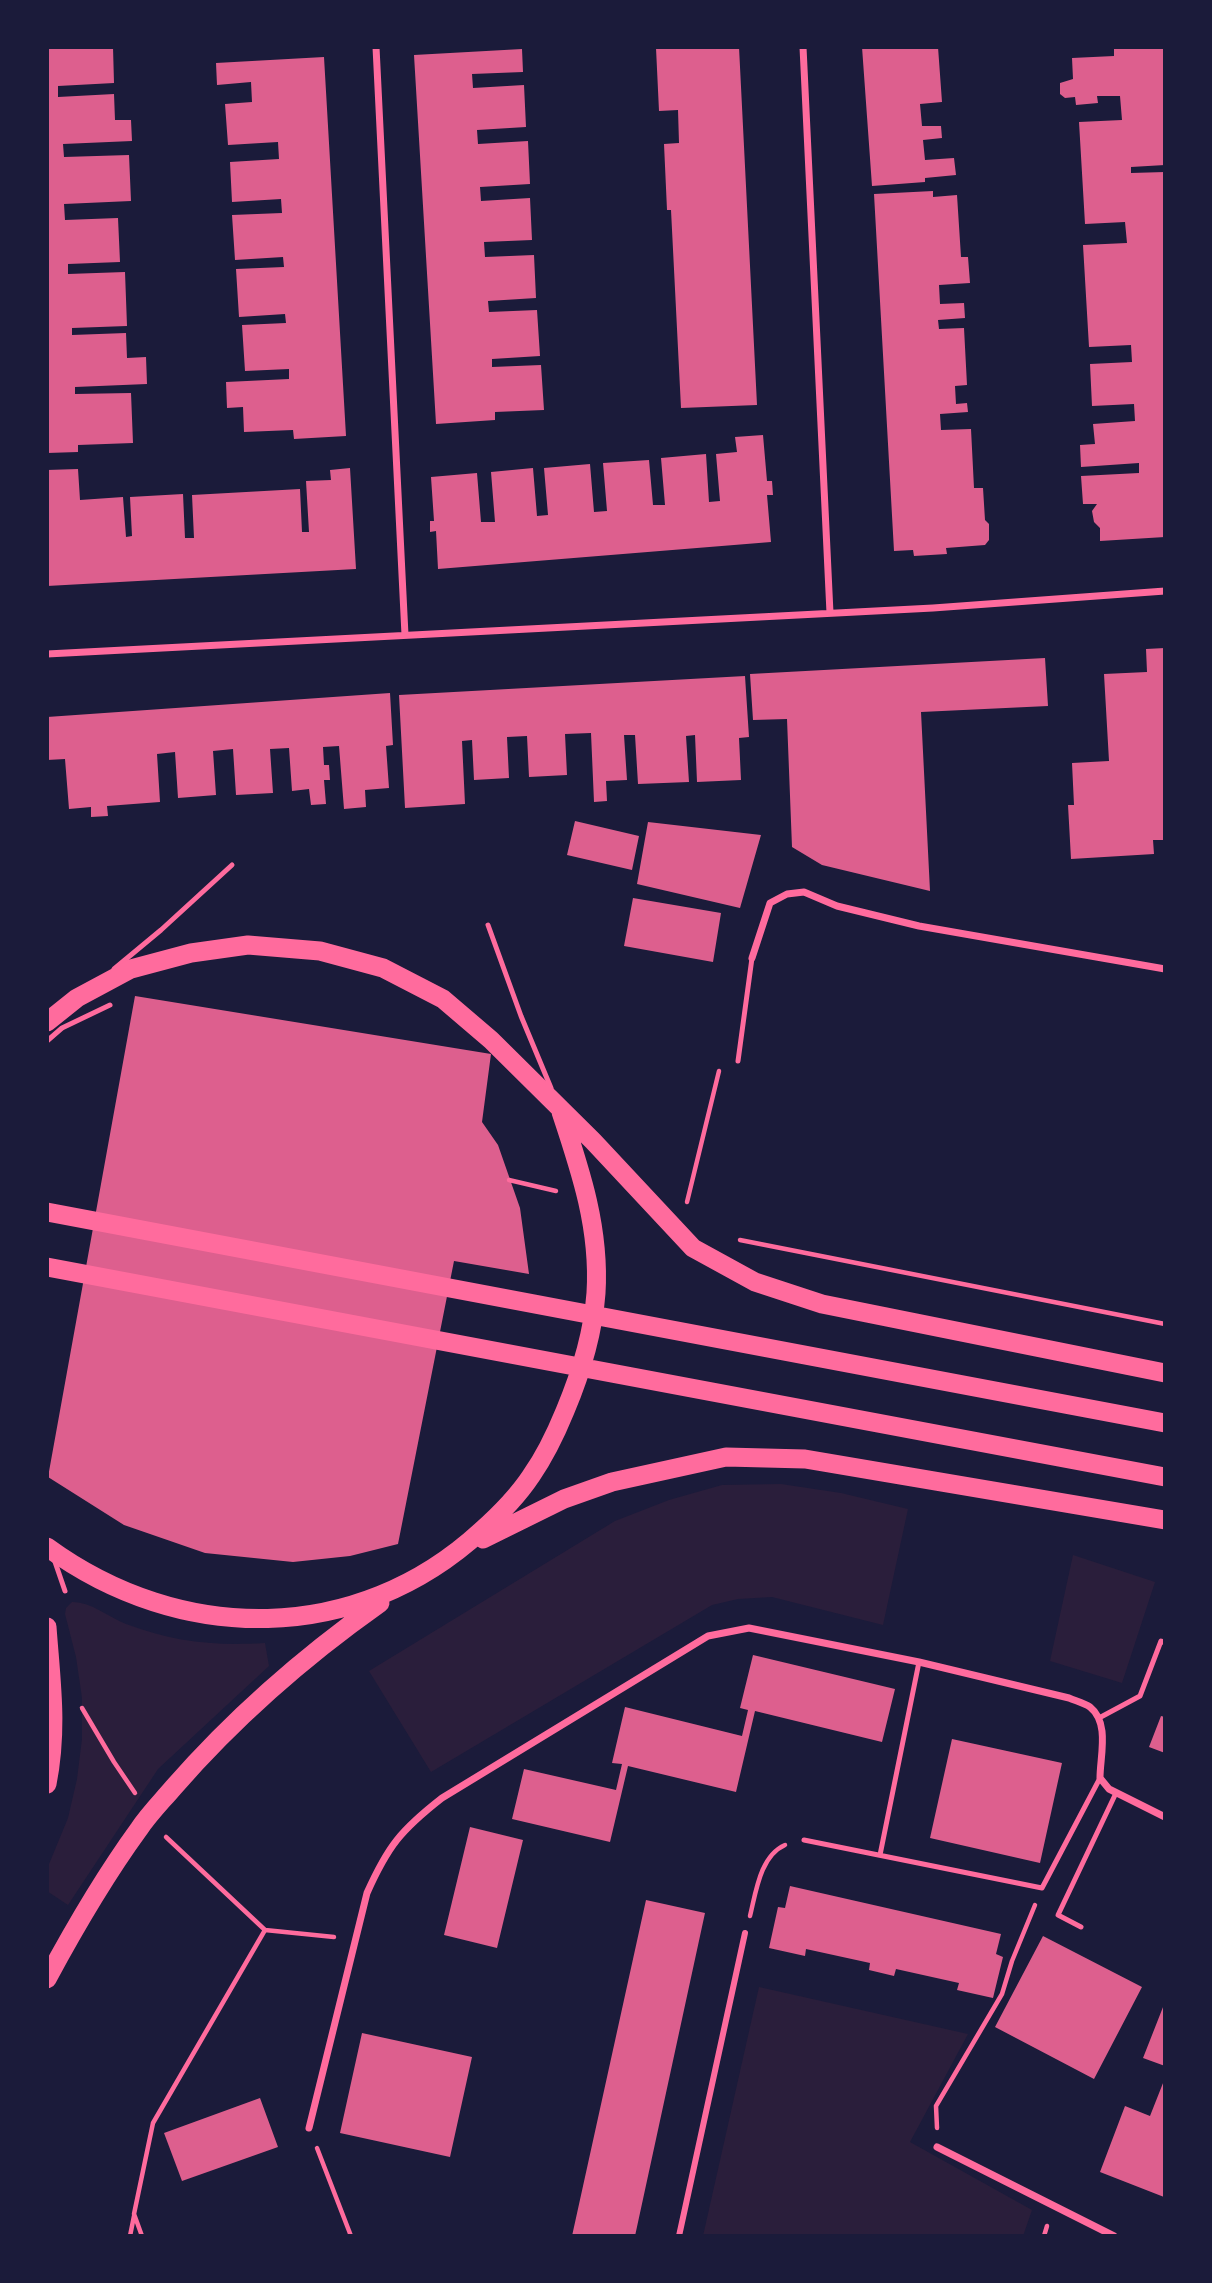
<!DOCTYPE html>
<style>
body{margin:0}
#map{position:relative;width:1212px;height:2283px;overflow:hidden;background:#1b1b3a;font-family:"Noto Sans",sans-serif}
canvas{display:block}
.frame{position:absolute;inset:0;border:49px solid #1b1b3a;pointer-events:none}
</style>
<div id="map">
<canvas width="1212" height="2283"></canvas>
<div class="frame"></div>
</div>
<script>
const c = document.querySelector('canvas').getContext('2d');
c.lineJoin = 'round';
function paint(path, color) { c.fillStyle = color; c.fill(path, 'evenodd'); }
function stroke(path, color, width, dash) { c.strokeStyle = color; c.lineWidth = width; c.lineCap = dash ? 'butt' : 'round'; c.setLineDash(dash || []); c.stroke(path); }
paint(new Path2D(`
 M781 1484 841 1493 908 1509 883 1625 772 1597 738 1599 712 1605 431 1772 369 1671 615 1521 669 1500 722 1485Z
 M1073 1555 1155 1582 1122 1683 1050 1661Z
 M72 1602C92 1602 108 1617 126 1624 175 1642 213 1646 265 1643L269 1666 158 1769 68 1905 47 1891V1869L68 1818 77 1779 82 1739V1698L76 1657 65 1614 66 1608Z
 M759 1987 968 2034 910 2142 1032 2210 1023 2236H703Z`), '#2a1e3b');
paint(new Path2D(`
 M47 47H113L114 83 58 86V97L114 94 115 120H131L132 141 63 144 64 157 129 155 131 201 64 204 65 220 118 218 120 262 68 264V274L125 272 127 326 72 328V335L126 333 127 358 146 357 147 384 75 387V394L131 393 133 443 78 445V452L47 453Z
 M739 47 757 405 681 408 671 210H667L664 144 679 143 678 110 659 111 656 48Z
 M862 47H938L942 102 920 104 922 126H941L942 138 923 140 925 160 954 158 956 175 925 178V182L872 186Z
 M1114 47H1165V165L1131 167V173L1165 172V537L1100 541V528L1094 522 1092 511 1097 504H1083L1081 476 1139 473V463L1081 467 1080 445 1095 444 1093 424 1135 421 1134 404 1092 406 1090 364 1132 362 1131 345 1089 347 1083 245 1127 243 1125 222 1085 224 1079 122 1122 120 1120 96H1097L1098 103 1076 105 1075 97 1065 98 1060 94V83L1073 79 1072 58 1114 56Z
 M522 49 523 72 472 74 473 88 524 85 526 127 477 130 478 144 528 141 530 184 480 187 481 201 530 198 532 240 484 242 485 257 534 255 536 298 488 301 489 312 537 310 540 356 492 359V367L541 365 544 410 495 412V420L436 424 414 55Z
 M324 57 346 436 294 439 293 430 244 432 243 407 227 408 226 382 289 379V369L245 371 242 325 286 323 285 314 239 317 236 269 284 267 283 257 235 260 232 215 282 213 281 199 232 202 230 162 279 159 278 142 228 145 225 104 252 102 251 82 217 85 216 63Z
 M933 191V197L957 195 961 257H968L970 283 939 285 940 304 964 303 965 318 938 320 939 329 964 328 967 385 955 386 956 404 967 403 968 412 940 414 941 430 971 429 974 488H983L985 520 989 524V540L985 545 946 548 947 554 914 556 913 550 894 551 874 194Z
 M763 435 767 481H772L773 495H767L771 542 438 569 436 531 430 532V521H434L431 477 477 473 481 522H495L491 472 533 468 537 516 548 515 544 468 590 464 594 512 607 511 603 463 649 460 653 505H665L661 458 706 454 709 502 720 501 716 454 737 452 735 437Z
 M350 468 356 569 47 586V470L78 469 80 500 123 497 126 537 132 536 130 497 183 494 185 538H194L192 495 300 489 302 532H309L306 481 331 480 330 470Z
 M1165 648V840H1153L1154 854 1071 859 1068 805H1074L1072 763 1109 761 1104 674 1147 672 1146 649Z
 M1045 658 1048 706 921 712 930 891 822 865 792 847 787 719 753 720 750 674Z
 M745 676 749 737 739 738 741 780 697 782 695 735 686 736 689 782 638 784 635 735H624L627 780 606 781 607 801 594 802 591 733 565 734 567 775 529 777 527 736 507 737 509 778 474 780 472 740 462 741 465 804 405 808 399 695Z
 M390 693 393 745 386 746 389 788 365 790 366 807 344 809 339 746 323 747 324 765H329L330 780H324L326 804 311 805 309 789 292 791 289 748 270 749 273 793 236 795 233 749 213 751 216 795 178 798 175 752 157 754 160 802 107 806 108 816 91 817V807L69 809 65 759 47 760V717Z
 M575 821 639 836 632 870 567 855Z
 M648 822 761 835 740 908 637 884Z
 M633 898 721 913 713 962 624 946Z
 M135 996 491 1054 482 1122 498 1145 520 1208 529 1274 454 1261 398 1544 350 1556 293 1562 205 1553 124 1525 48 1477Z
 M753 1655 895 1689 882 1742 755 1711 736 1792 628 1766 610 1842 512 1819 524 1769 616 1790 622 1764 612 1763 625 1707 742 1736 748 1710 740 1708Z
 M1161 1716 1165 1717V1753L1149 1747Z
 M952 1739 1062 1763 1040 1863 930 1838Z
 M470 1827 523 1840 497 1948 444 1935Z
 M790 1886 1001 1934 996 1954 1003 1957 993 1998 957 1990 959 1983 896 1969 894 1976 869 1970 870 1963 806 1949 805 1956 769 1948 778 1907 785 1908Z
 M646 1900 705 1913 635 2236H572Z
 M1043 1936 1142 1987 1094 2079 995 2027Z
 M1165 2002V2066L1143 2058Z
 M362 2033 472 2057 450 2157 340 2133Z
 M1165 2078V2194L1164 2197 1100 2172 1125 2106 1150 2116Z
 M260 2098 278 2147 182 2181 164 2133Z`), '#dd5f8e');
stroke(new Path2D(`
 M509 1180 556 1191
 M687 1202 719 1071
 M740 1240 1165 1324
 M82 1708 114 1762 135 1793
 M166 1837 265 1930 334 1937
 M750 1916C756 1892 760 1856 785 1845
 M937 2128 936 2106 1002 1994 1012 1961 1035 1905
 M317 2148 351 2236
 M130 2236 134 2216
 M142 2236 134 2214 153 2123 265 1930
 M1044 2236 1047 2226`), '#ff6b9d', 4.5);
stroke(new Path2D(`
 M488 925 521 1016 551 1088
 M114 969 161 930 232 865
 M47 1041 62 1028 110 1005
 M738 1061 752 958
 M54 1559 65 1591
 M1099 1718 1140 1696 1161 1641 1165 1643
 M804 1840 1042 1888 1100 1778
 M880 1855 919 1662
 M1081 1927 1058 1915 1116 1793`), '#ff6b9d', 5);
stroke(new Path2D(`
 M679 2236 745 1933`), '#ff6b9d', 6);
stroke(new Path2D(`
 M376 47 405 635
 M803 47 830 613
 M47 654 933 608 1165 591
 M752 958 770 903 787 894 804 892 837 906 919 926 1165 969
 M309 2128 367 1893C388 1846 401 1830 442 1798L708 1636 749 1628 919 1662 1069 1698C1076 1701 1084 1703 1090 1707 1110 1723 1100 1756 1100 1778L1109 1789 1165 1817
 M937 2147 1114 2236`), '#ff6b9d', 7);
stroke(new Path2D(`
 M47 1022 77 998 131 969 191 953 248 945 320 951 383 968 443 999 491 1040 593 1141 693 1248 755 1282 822 1304 1165 1373
 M47 1212 1165 1423
 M47 1267 1165 1477
 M483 1539 564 1499 612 1482 726 1457 805 1459 1165 1520
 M47 1547C181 1645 357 1645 481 1531 499 1515 517 1497 531 1476 545 1456 556 1433 565 1411 581 1373 593 1334 596 1293 600 1229 581 1172 561 1112
 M47 1627C51 1682 58 1728 47 1784
 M47 1979C75 1927 104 1877 139 1829 149 1814 162 1801 173 1788 234 1718 305 1656 380 1603`), '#ff6b9d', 19);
</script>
